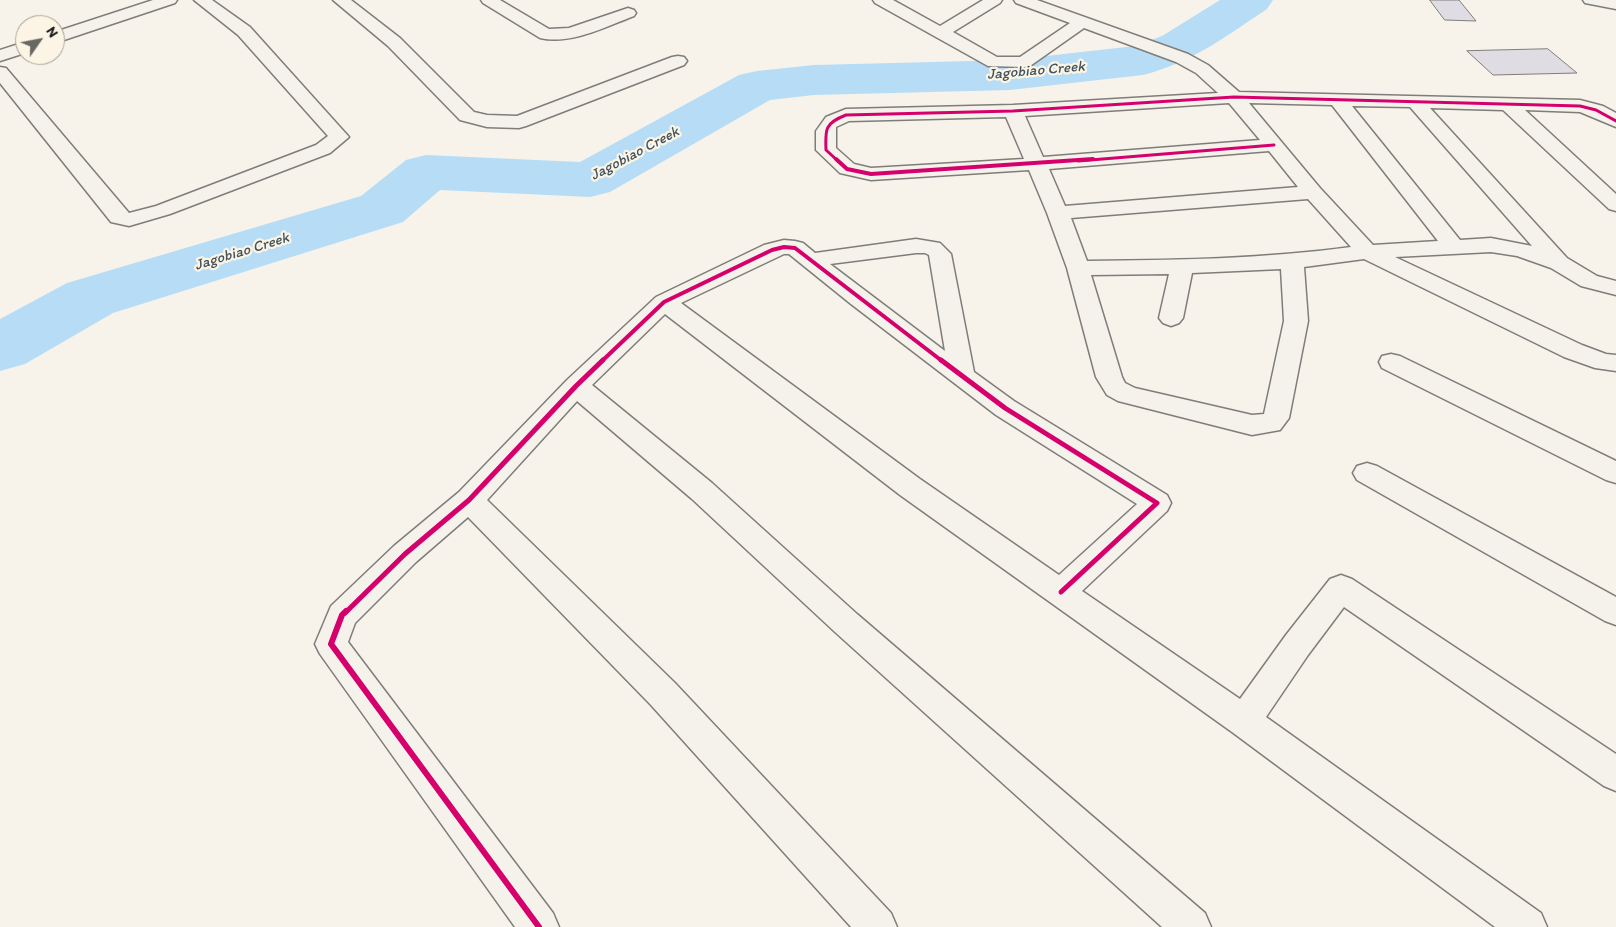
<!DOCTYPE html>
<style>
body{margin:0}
#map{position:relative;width:1616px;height:927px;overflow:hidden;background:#f7f3ea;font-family:Itim,sans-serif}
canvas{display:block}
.north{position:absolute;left:15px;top:15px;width:50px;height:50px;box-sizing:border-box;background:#fcf5e5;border:1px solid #a29e95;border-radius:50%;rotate:57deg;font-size:14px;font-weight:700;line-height:20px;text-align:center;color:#1c1c1c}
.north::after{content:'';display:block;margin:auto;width:18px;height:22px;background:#696764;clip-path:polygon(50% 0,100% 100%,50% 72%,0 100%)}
</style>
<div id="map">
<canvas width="1616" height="927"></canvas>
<div class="north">N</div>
</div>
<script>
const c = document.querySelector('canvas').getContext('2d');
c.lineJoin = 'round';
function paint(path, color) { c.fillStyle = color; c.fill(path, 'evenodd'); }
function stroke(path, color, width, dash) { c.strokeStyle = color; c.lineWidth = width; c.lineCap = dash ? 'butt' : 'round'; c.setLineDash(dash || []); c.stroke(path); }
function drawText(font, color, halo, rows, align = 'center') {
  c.font = font + ' Itim,sans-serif'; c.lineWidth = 4.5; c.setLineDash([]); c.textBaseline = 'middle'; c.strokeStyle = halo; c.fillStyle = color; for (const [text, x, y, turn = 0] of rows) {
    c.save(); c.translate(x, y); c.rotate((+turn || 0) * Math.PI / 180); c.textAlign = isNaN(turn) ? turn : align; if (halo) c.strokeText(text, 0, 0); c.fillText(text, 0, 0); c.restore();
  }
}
paint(new Path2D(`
 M1220 0H1273L1267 9C1225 37 1193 62 1143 75L1010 90 814 95 770 100 610 192 590 197 440 190 403 222 113 313 25 364 0 371V319L67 283 361 196 406 160 426 155 580 162 739 75 757 71 814 65 1010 60 1135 46 1162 36Z`), '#b7ddf6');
const building = new Path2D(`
 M1430 0H1459L1476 21 1445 20Z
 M1548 49 1577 73 1493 75 1467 51Z`);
paint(building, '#dfdde3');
stroke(building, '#7f7d79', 1);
const street = new Path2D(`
 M153 0H177L175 3 55 43V32Z
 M194 0H212L250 27 349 137 330 153 170 214 129 226 111 222 0 83V67L6 68 129 213 156 206 316 145 328 136 238 35Z
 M333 0H351L400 38 474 112 487 115 517 116 672 57 678 56 684 57 687 61 684 65 526 126 519 128 487 127 460 120 388 46Z
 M481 0H500L549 29 569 28 628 8 634 10 636 13 634 16C605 27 571 45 540 38L483 3Z
 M873 0H893L940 26 983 0H1002L1000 3 953 32 997 57H1020L1070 23 1016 3 1014 0H1037L1188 54 1208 65 1239 92 1580 100 1603 106 1616 113V127L1580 112 1525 110 1616 194V211L1609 209 1503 110 1430 108 1567 258 1597 276 1616 281V295L1581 286 1551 268 1517 256 1491 252 1395 257 1582 345 1606 354 1616 355V371L1595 368 1564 357 1364 259 1304 267 1308 321 1289 418 1280 430 1252 435 1118 401 1107 395 1096 377 1067 268 1047 213 1029 170 871 180 840 173 816 150V131L826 117 846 109 1013 105 1218 93 1196 73 1176 62 1084 28 1030 66 1024 67 988 66 875 3ZM1229 103 1260 140 1043 157 1025 116ZM1249 103 1332 105 1438 241 1373 245 1320 188ZM1352 106 1410 107 1532 246 1491 238 1460 240ZM1006 117 1024 159 871 168 854 164 836 148V127L849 121ZM1269 151 1298 187 1065 206 1049 169ZM1308 199 1351 247C1263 259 1175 260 1087 261L1071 218ZM1281 269 1284 321 1264 414 1252 415 1135 388 1125 383 1122 377 1091 275 1169 274 1159 318 1163 323 1171 326 1179 323 1183 318 1192 273Z
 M1583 0H1616V9L1585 3Z
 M25 42V53L0 61V50Z
 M916 239 940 243 951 254 974 372 1014 401 1167 495 1171 503 1167 511 1082 591 1240 699 1286 635 1330 579 1341 575 1352 579 1616 754V791L1604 786 1344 607 1308 655 1266 717 1541 913 1547 927H1495L1232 732 900 495 665 314 592 385 712 483 857 614 1205 913 1211 927H1162L835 632 692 499 577 401 487 500 675 683 891 913 897 927H851L651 705 468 517 416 562 355 623 348 642 553 913 559 927H515L320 654 315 644 331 606 394 546 459 492 567 380 656 297 764 245 784 240 795 241 803 243 815 253ZM916 253H925L929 255 945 351 830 264ZM784 254H789L851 304 996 415 1137 504 1059 575 920 479 681 303Z
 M1391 354 1400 356 1616 461V483L1606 480 1382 368 1379 362 1382 356Z
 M1367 463 1377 466 1616 597V625L1605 621 1357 480 1353 473 1357 466Z`);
stroke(street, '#7f7d79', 3);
paint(street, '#f5f2ec');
stroke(new Path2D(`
 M838 161 826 150C825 129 825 123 846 115L1013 111 1234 97 1580 106 1596 110 1616 121
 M1078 161 1274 145`), '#d6006c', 3);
stroke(new Path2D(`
 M836 159 847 169 871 174 1093 159
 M602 361 664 302 772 250 784 247 795 248 942 361`), '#d6006c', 4);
stroke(new Path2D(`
 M941 360 1005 408 1157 503 1061 592
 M345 613 405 554 469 500 576 386 603 360`), '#d6006c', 5);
stroke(new Path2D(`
 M346 611 342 615 331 644 539 927`), '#d6006c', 6);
drawText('italic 15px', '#42535f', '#fcf5e5', [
 ["Jagobiao Creek",1036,71,-5],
 ["Jagobiao Creek",635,154,-28],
 ["Jagobiao Creek",242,252,-17]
]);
</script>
